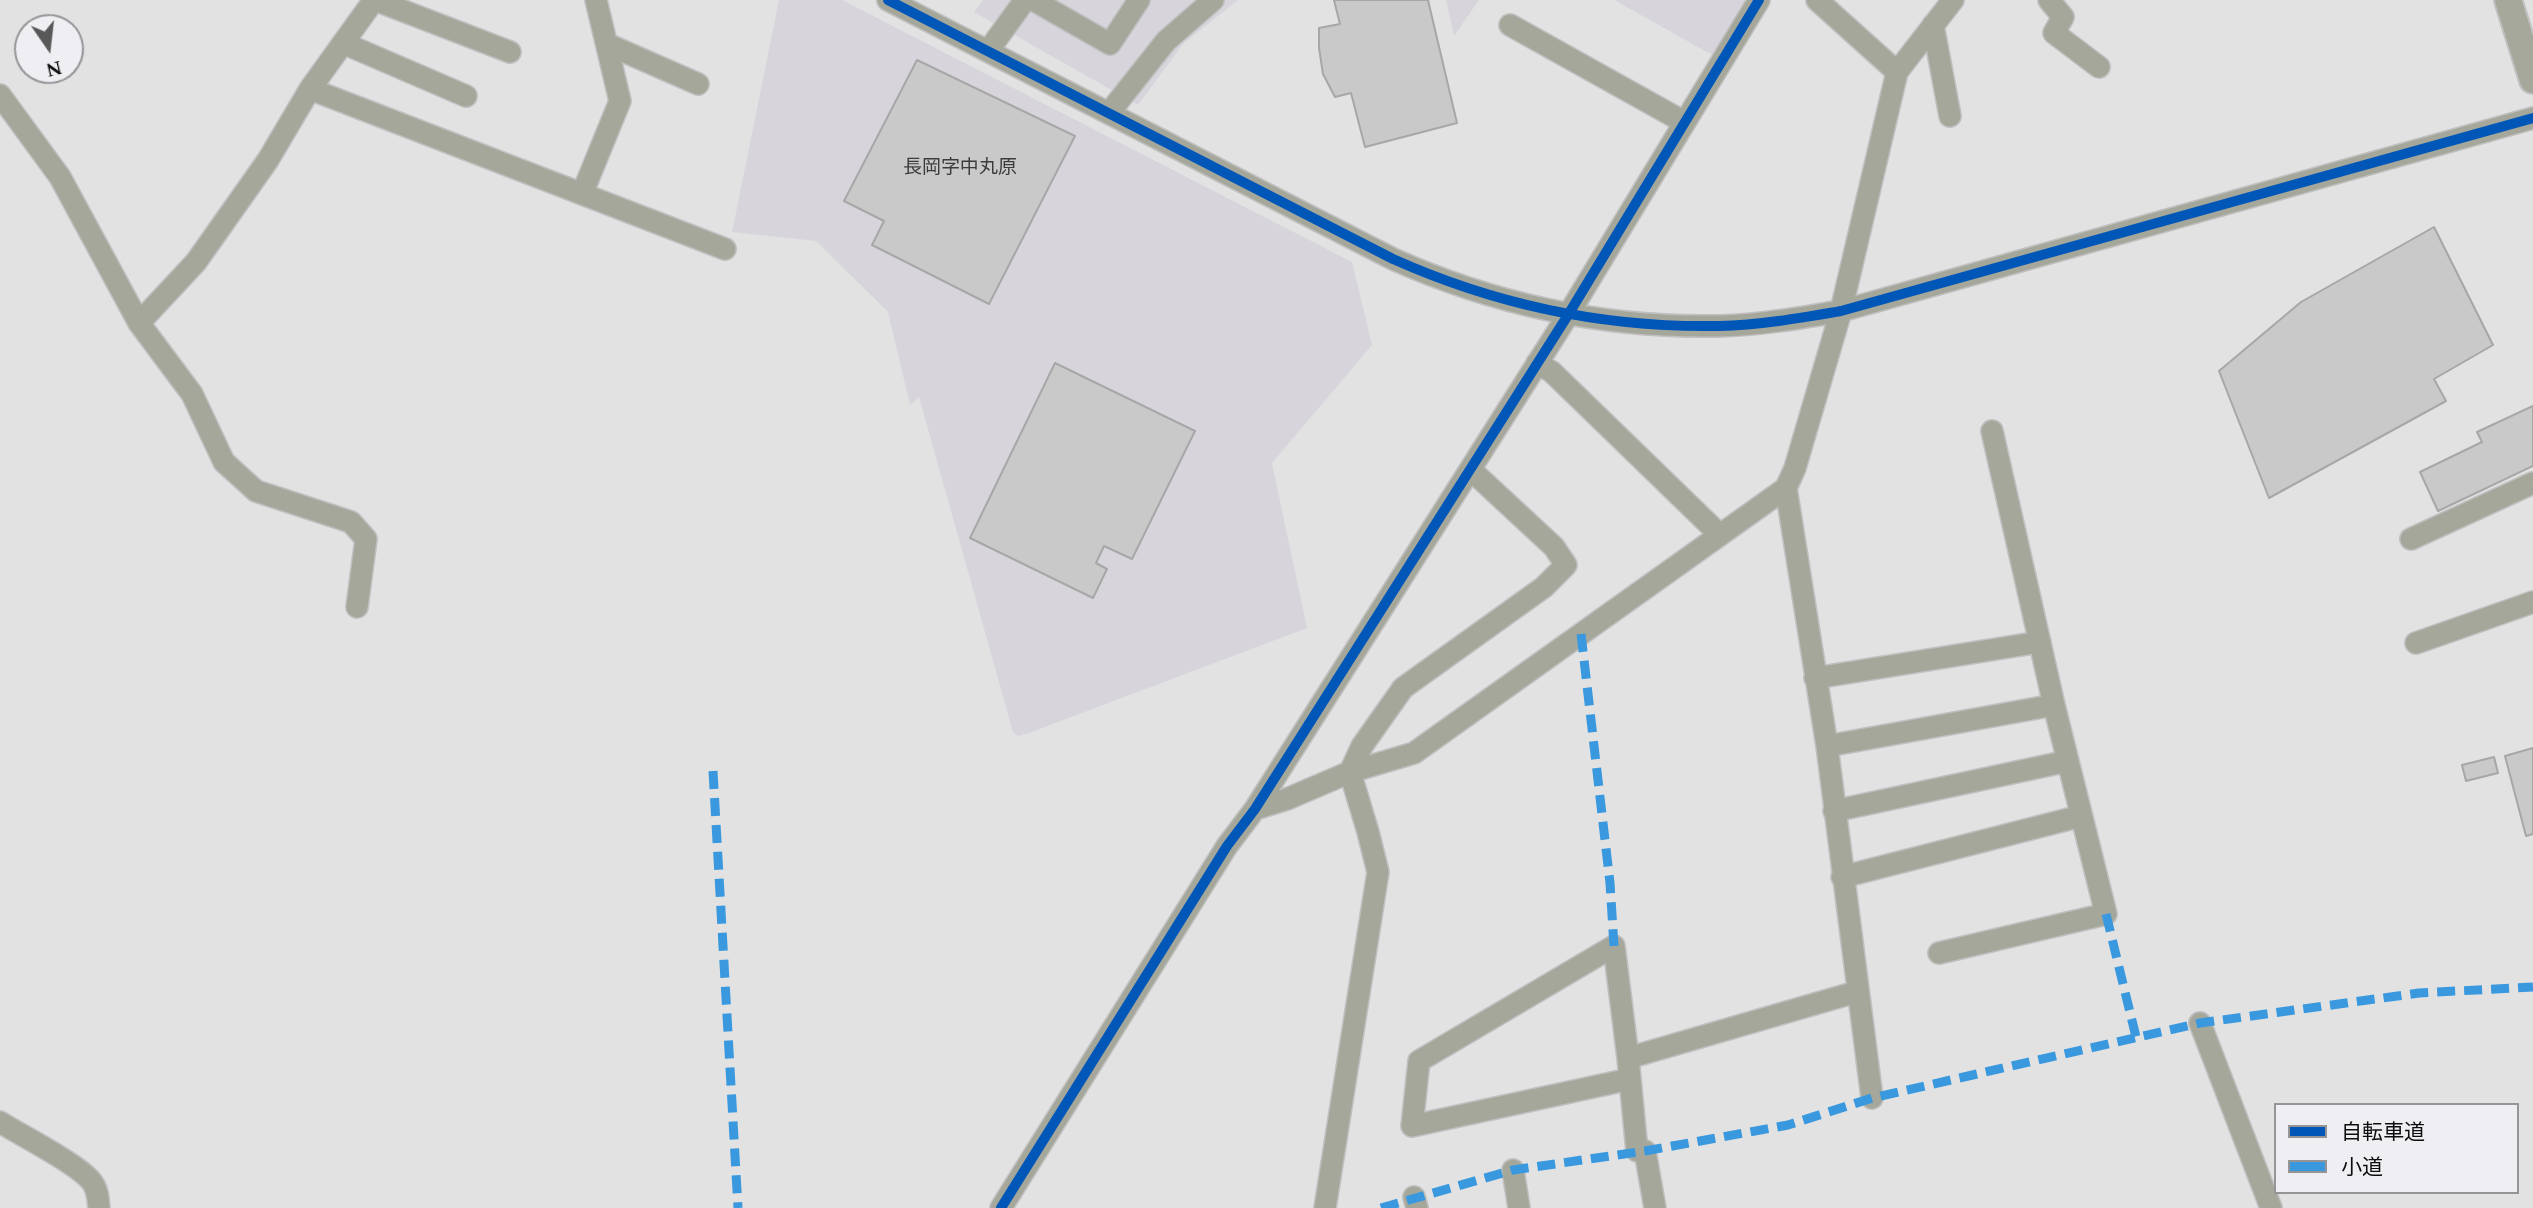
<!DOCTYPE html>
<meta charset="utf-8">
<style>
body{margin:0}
#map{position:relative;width:2533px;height:1208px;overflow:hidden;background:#e2e2e3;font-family:Spectral,"Noto Sans JP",serif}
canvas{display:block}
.legend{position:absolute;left:2274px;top:1103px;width:245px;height:91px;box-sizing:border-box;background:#efeef2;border:2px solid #959497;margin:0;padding:9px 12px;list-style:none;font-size:21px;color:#0d0d0e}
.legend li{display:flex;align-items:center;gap:14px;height:35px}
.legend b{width:35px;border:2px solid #959497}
.north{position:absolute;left:14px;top:14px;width:70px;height:70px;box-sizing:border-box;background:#efeef2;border:2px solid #959497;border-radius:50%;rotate:166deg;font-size:19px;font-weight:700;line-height:28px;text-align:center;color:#0d0d0e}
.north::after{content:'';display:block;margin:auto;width:24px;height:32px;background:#585859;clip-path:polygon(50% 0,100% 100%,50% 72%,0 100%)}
</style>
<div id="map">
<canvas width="2533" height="1208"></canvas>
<ul class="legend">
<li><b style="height:9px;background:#0057b8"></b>自転車道</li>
<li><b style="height:9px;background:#3a99de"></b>小道</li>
</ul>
<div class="north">N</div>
</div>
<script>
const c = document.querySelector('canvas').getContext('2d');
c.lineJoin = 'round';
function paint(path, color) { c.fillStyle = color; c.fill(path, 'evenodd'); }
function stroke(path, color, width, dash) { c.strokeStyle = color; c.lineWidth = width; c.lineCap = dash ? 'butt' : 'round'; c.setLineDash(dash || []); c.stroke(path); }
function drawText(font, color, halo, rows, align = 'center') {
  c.font = font + ' Spectral,"Noto Sans JP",serif'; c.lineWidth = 5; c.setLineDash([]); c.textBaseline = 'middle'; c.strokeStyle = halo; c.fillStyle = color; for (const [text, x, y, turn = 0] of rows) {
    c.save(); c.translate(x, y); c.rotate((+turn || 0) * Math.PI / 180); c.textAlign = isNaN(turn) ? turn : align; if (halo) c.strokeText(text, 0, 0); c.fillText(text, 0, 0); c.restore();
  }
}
paint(new Path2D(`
 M779 0H842L1352 262 1372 345 1272 463 1307 628 1029 733 1018 736 1013 732 919 397 910 405 888 312 816 241 732 232Z
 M983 0H1238L1183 44 1138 105 974 12Z
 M1446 0H1479L1454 36Z
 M1614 0H1747L1714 56Z`), '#d7d5db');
const building = new Path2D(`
 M1334 0H1428L1457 123 1365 147 1351 93 1335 97 1323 74 1319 48V28L1340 24Z
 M917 60 1075 136 989 304 872 245 884 221 844 201Z
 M2434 227 2493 345 2434 379 2446 401 2269 498 2219 371 2301 302Z
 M1055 363 1195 431 1132 559 1104 546 1096 563 1107 569 1093 598 970 538Z
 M2533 406V466L2438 511 2420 472 2482 442 2477 432Z
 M2533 748V834L2526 836 2505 756Z
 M2494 757 2498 773 2466 781 2462 765Z`);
paint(building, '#c9c9c9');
stroke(building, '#a8a7a7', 2);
const minor = new Path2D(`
 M375 0 510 52
 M888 0 1393 259C1496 305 1606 328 1719 326 1760 325 1800 318 1841 311L2533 118
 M1033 0 1110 44 1139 0
 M1817 0 1897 72
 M2049 0 2063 17 2054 33 2099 67
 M1510 25 1684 122
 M1933 25 1950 116
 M343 43 466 96
 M607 44 698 84
 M988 51 1025 0
 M310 89 725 249
 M0 95 60 177 139 323 192 394 224 462 256 491 351 522 366 539 357 607
 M1109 113 1166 41 1213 0
 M582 194 620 101 596 0
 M139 323 196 262 268 160 310 89 374 0
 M1537 363 1552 372 1720 535
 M1786 488 1827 746 1872 1098
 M2411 539 2533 483
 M2416 643 2533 602
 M1815 678 2040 642
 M1827 746 2054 705
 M1255 809 1287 799 1350 772 1414 753 1786 488 1795 468 1841 311 1897 72 1953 0
 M1834 811 2068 761
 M1842 877 2081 816
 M1939 953 2106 914 2054 705 1992 431
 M2200 1023 2271 1208
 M1628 1058 1614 946 1419 1061 1412 1126 1630 1079
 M0 1122C22 1136 78 1164 92 1182 98 1190 98 1199 99 1208
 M1637 1151 1628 1058 1856 992
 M1645 1151 1655 1208
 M1513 1170 1519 1208
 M1414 1197 1417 1208
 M1001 1208 1227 846 1255 809 1568 315 1759 0
 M1325 1208 1378 872 1368 832 1350 772 1362 746 1403 688 1544 587 1566 565 1554 547 1471 470`);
const major = new Path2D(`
 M2508 0 2533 80`);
stroke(minor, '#c0c0c1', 24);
stroke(major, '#c0c0c1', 30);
stroke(minor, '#a6a79b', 21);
stroke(major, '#a6a89c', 26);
stroke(new Path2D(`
 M1581 634 1610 883 1614 946
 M713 771 738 1208
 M2106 914 2136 1037
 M1381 1208 1513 1170 1645 1151 1788 1125 1872 1098 2200 1023 2419 993 2533 987`), '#3a99de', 9, [18, 9]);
stroke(new Path2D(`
 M888 0 1393 259C1496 305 1606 328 1719 326 1760 325 1800 318 1841 311L2533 118
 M1001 1208 1227 846 1255 809 1568 315 1759 0`), '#0057b8', 10);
drawText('19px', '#3c3c3d', null, [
 ["長岡字中丸原",960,169]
]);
</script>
